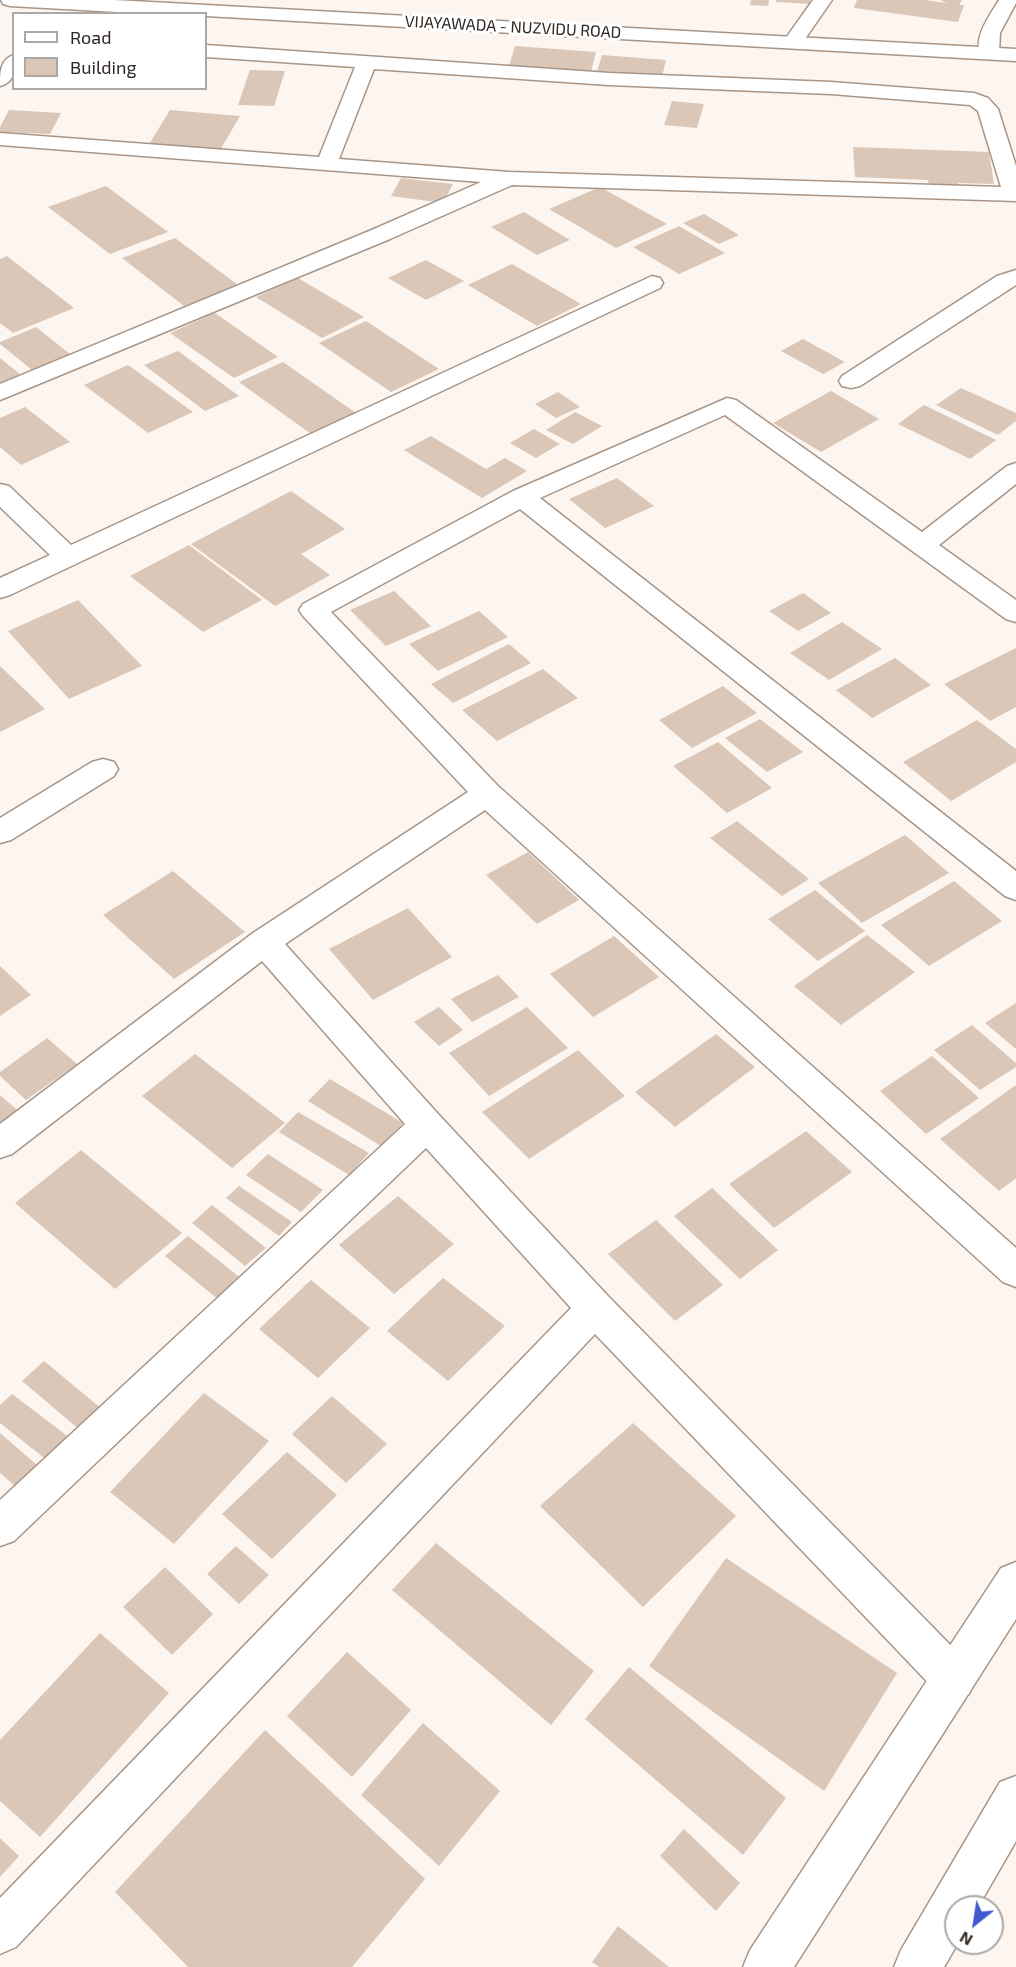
<!DOCTYPE html>
<style>
body{margin:0}
#map{position:relative;width:1016px;height:1967px;overflow:hidden;background:#fdf5ef;font-family:"Exo 2",sans-serif}
canvas{display:block}
.legend{position:absolute;left:12px;top:12px;width:195px;height:78px;box-sizing:border-box;background:#fff;border:2px solid #aba8a6;margin:0;padding:8px 10px;list-style:none;font-size:18px;color:#2e2621}
.legend li{display:flex;align-items:center;gap:12px;height:30px}
.legend b{width:30px;border:2px solid #aba8a6}
.north{position:absolute;left:944px;top:1895px;width:60px;height:60px;box-sizing:border-box;background:#fff;border:2px solid #aba8a6;border-radius:50%;rotate:210deg;font-size:16px;font-weight:700;line-height:24px;text-align:center;color:#2e2621}
.north::after{content:'';display:block;margin:auto;width:21px;height:27px;background:#415ace;clip-path:polygon(50% 0,100% 100%,50% 72%,0 100%)}
</style>
<div id="map">
<canvas width="1016" height="1967"></canvas>
<ul class="legend">
<li><b style="height:8px;background:#fff"></b>Road</li>
<li><b style="height:16px;background:#dac7b8"></b>Building</li>
</ul>
<div class="north">N</div>
</div>
<script>
const c = document.querySelector('canvas').getContext('2d');
c.lineJoin = 'round';
function paint(path, color) { c.fillStyle = color; c.fill(path, 'evenodd'); }
function stroke(path, color, width, dash) { c.strokeStyle = color; c.lineWidth = width; c.lineCap = dash ? 'butt' : 'round'; c.setLineDash(dash || []); c.stroke(path); }
function drawText(font, color, halo, rows, align = 'center') {
  c.font = font + ' "Exo 2",sans-serif'; c.lineWidth = 6; c.setLineDash([]); c.textBaseline = 'middle'; c.strokeStyle = halo; c.fillStyle = color; for (const [text, x, y, turn = 0] of rows) {
    c.save(); c.translate(x, y); c.rotate((+turn || 0) * Math.PI / 180); c.textAlign = isNaN(turn) ? turn : align; if (halo) c.strokeText(text, 0, 0); c.fillText(text, 0, 0); c.restore();
  }
}
paint(new Path2D(`
 M751 0H769L768 6 750 5Z
 M776 0H810V4L776 2Z
 M857 0H925L947 3 940 0H962L959 5H964L958 22 854 8Z
 M515 46 596 52 591 72 509 66Z
 M602 55 666 60 662 77 597 72Z
 M250 70 285 71 274 106 238 105Z
 M672 101 704 104 697 128 664 125Z
 M9 110 61 113 50 134 0 132V127Z
 M170 110 240 116 219 152 148 146Z
 M853 147 989 152 994 184 958 183 959 187 929 186 928 180 855 177Z
 M401 178 453 184 443 203 391 196Z
 M106 186 168 232 110 254 48 207Z
 M600 187 667 224 616 248 549 209Z
 M524 212 570 240 537 255 491 227Z
 M704 214 739 235 719 244 683 223Z
 M679 226 725 253 679 274 633 247Z
 M175 238 238 285 184 306 122 258Z
 M7 256 74 308 13 333 0 323V259Z
 M426 260 464 281 426 300 388 278Z
 M512 264 581 304 537 326 468 285Z
 M298 278 364 317 322 338 256 297Z
 M215 313 278 357 234 378 170 333Z
 M366 321 439 369 391 392 319 343Z
 M36 327 70 354 32 370 0 344V342Z
 M803 339 845 362 823 374 781 351Z
 M178 351 239 396 205 411 144 365Z
 M0 358 21 375 0 384Z
 M283 362 356 413 311 434 239 382Z
 M128 365 193 412 148 433 84 385Z
 M961 388 1016 413V421L998 435 936 405Z
 M831 391 879 419 821 452 773 423Z
 M558 392 580 407 556 418 535 404Z
 M924 405 996 440 970 459 898 424Z
 M25 407 70 442 21 465 0 447V418Z
 M575 412 602 426 573 444 546 430Z
 M534 429 560 444 536 458 510 443Z
 M431 436 486 469 505 458 527 471 482 498 404 450Z
 M617 478 654 506 605 528 569 499Z
 M291 491 345 529 301 554 330 575 275 606 191 544Z
 M189 545 262 600 203 632 130 576Z
 M394 591 431 626 386 646 350 610Z
 M803 593 831 613 798 631 769 611Z
 M78 600 142 666 69 699 8 631Z
 M479 611 508 637 438 671 409 644Z
 M842 622 882 649 829 680 790 653Z
 M509 644 531 663 453 703 431 684Z
 M1016 648V707L990 721 944 684Z
 M895 658 931 685 872 718 836 690Z
 M0 666 45 709 0 732Z
 M543 669 578 698 497 741 462 710Z
 M723 686 757 713 692 748 659 720Z
 M760 719 803 752 767 772 725 738Z
 M977 720 1016 749V762L951 801 903 762Z
 M718 742 772 788 727 813 673 766Z
 M737 821 809 879 782 896 710 838Z
 M905 835 949 873 862 923 818 883Z
 M528 852 579 900 537 924 486 875Z
 M173 871 245 932 174 979 103 915Z
 M954 881 1002 921 929 966 881 925Z
 M815 890 865 931 818 961 768 919Z
 M408 908 452 957 373 1000 329 949Z
 M867 935 915 972 841 1025 794 986Z
 M614 936 659 977 593 1017 550 974Z
 M0 966 31 995 0 1016Z
 M498 975 519 997 472 1022 451 999Z
 M1016 1003V1049L985 1023Z
 M439 1007 463 1030 439 1046 414 1022Z
 M527 1007 568 1048 489 1096 449 1053Z
 M972 1025 1016 1063V1067L980 1090 934 1050Z
 M716 1034 755 1067 675 1127 635 1092Z
 M47 1038 77 1064 26 1100 0 1076V1072Z
 M578 1050 625 1096 529 1159 482 1112Z
 M195 1054 285 1123 232 1168 142 1096Z
 M932 1056 979 1098 926 1134 880 1091Z
 M330 1079 403 1123 381 1146 308 1101Z
 M1016 1085V1178L999 1191 940 1139Z
 M0 1095 22 1114 0 1131Z
 M298 1112 369 1153 349 1175 279 1132Z
 M806 1131 852 1172 774 1228 729 1184Z
 M81 1150 182 1233 115 1289 15 1203Z
 M268 1154 323 1190 301 1212 246 1175Z
 M239 1186 292 1222 279 1236 226 1198Z
 M712 1188 778 1250 740 1279 674 1216Z
 M398 1196 454 1244 394 1294 339 1245Z
 M212 1205 266 1248 245 1266 192 1223Z
 M656 1220 723 1285 675 1321 608 1254Z
 M188 1236 247 1283 224 1304 165 1256Z
 M443 1278 505 1326 448 1381 387 1331Z
 M311 1280 370 1328 318 1378 259 1329Z
 M44 1361 102 1409 80 1430 22 1381Z
 M204 1393 269 1441 174 1544 110 1492Z
 M12 1394 74 1441 52 1464 0 1423V1405Z
 M332 1396 387 1444 346 1483 292 1434Z
 M633 1423 736 1516 643 1607 540 1506Z
 M0 1433 37 1465 15 1486 0 1473Z
 M287 1452 337 1495 272 1559 222 1514Z
 M436 1543 594 1671 551 1725 392 1590Z
 M236 1546 269 1575 239 1604 207 1574Z
 M726 1558 897 1673 824 1791 649 1666Z
 M165 1567 213 1614 172 1655 123 1607Z
 M100 1633 169 1693 40 1837 0 1801V1740Z
 M347 1652 411 1710 352 1777 287 1716Z
 M629 1667 786 1798 743 1855 585 1719Z
 M423 1723 500 1791 439 1866 361 1795Z
 M265 1730 425 1879 352 1967H188L115 1892Z
 M684 1829 740 1883 716 1911 660 1856Z
 M0 1838 19 1856 0 1877Z
 M618 1926 669 1967H599L592 1962Z`), '#dac7b8');
const street = new Path2D(`
 M813 0H832L800 46H786L783 42Z
 M999 0H1016V3L1000 33 999 53 996 57H982C971 40 990 15 999 0Z
 M206 45 609 73 831 82 974 93 988 98 998 109 1016 166V201L512 185 390 239 0 400V384L374 229 481 182 0 145V133L319 157 355 67 206 57ZM374 69 609 85 831 94 970 105 978 111 1001 187 509 172 339 159Z
 M14 55C14 69 16 82 0 86 0 73 0 59 14 55Z
 M1016 270V285L860 386 851 388 842 386 839 381 842 376 997 276Z
 M652 276 660 278 663 283 660 288 10 595 0 598V578L50 555 0 507V484L9 486 71 545Z
 M727 398 736 400 922 532 1007 466 1016 463V484L939 545 1016 600V622L1006 619 725 415 540 498 1016 871V900L1005 896 520 509 331 612 498 786 1016 1248V1287L1003 1282 485 810 285 944 439 1115 608 1296 969 1664 975 1679 969 1694 954 1700 939 1694 595 1334 16 1947 0 1954V1898L571 1308 426 1148 14 1541 0 1546V1500L405 1124 262 961 12 1154 0 1158V1124L253 933 468 792 303 616 299 610 303 604 513 491Z
 M103 759 114 762 118 769 114 776 11 840 0 843V818L92 762Z`);
const primary = new Path2D(`
 M1 0H114L1016 49V61L206 16V14H153L10 6 3 4Z
 M1016 1562V1619L794 1967H743L750 1950 1001 1568Z
 M1016 1776V1841L978 1907H956V1943H958L944 1967H894L901 1950 1000 1782Z`);
stroke(street, '#a79587', 3);
stroke(primary, '#a79587', 3);
paint(street, '#fff');
paint(primary, '#fff');
drawText('16px', '#2e2621', '#fff', [
 ["VIJAYAWADA - NUZVIDU ROAD",513,27,3]
]);
</script>
